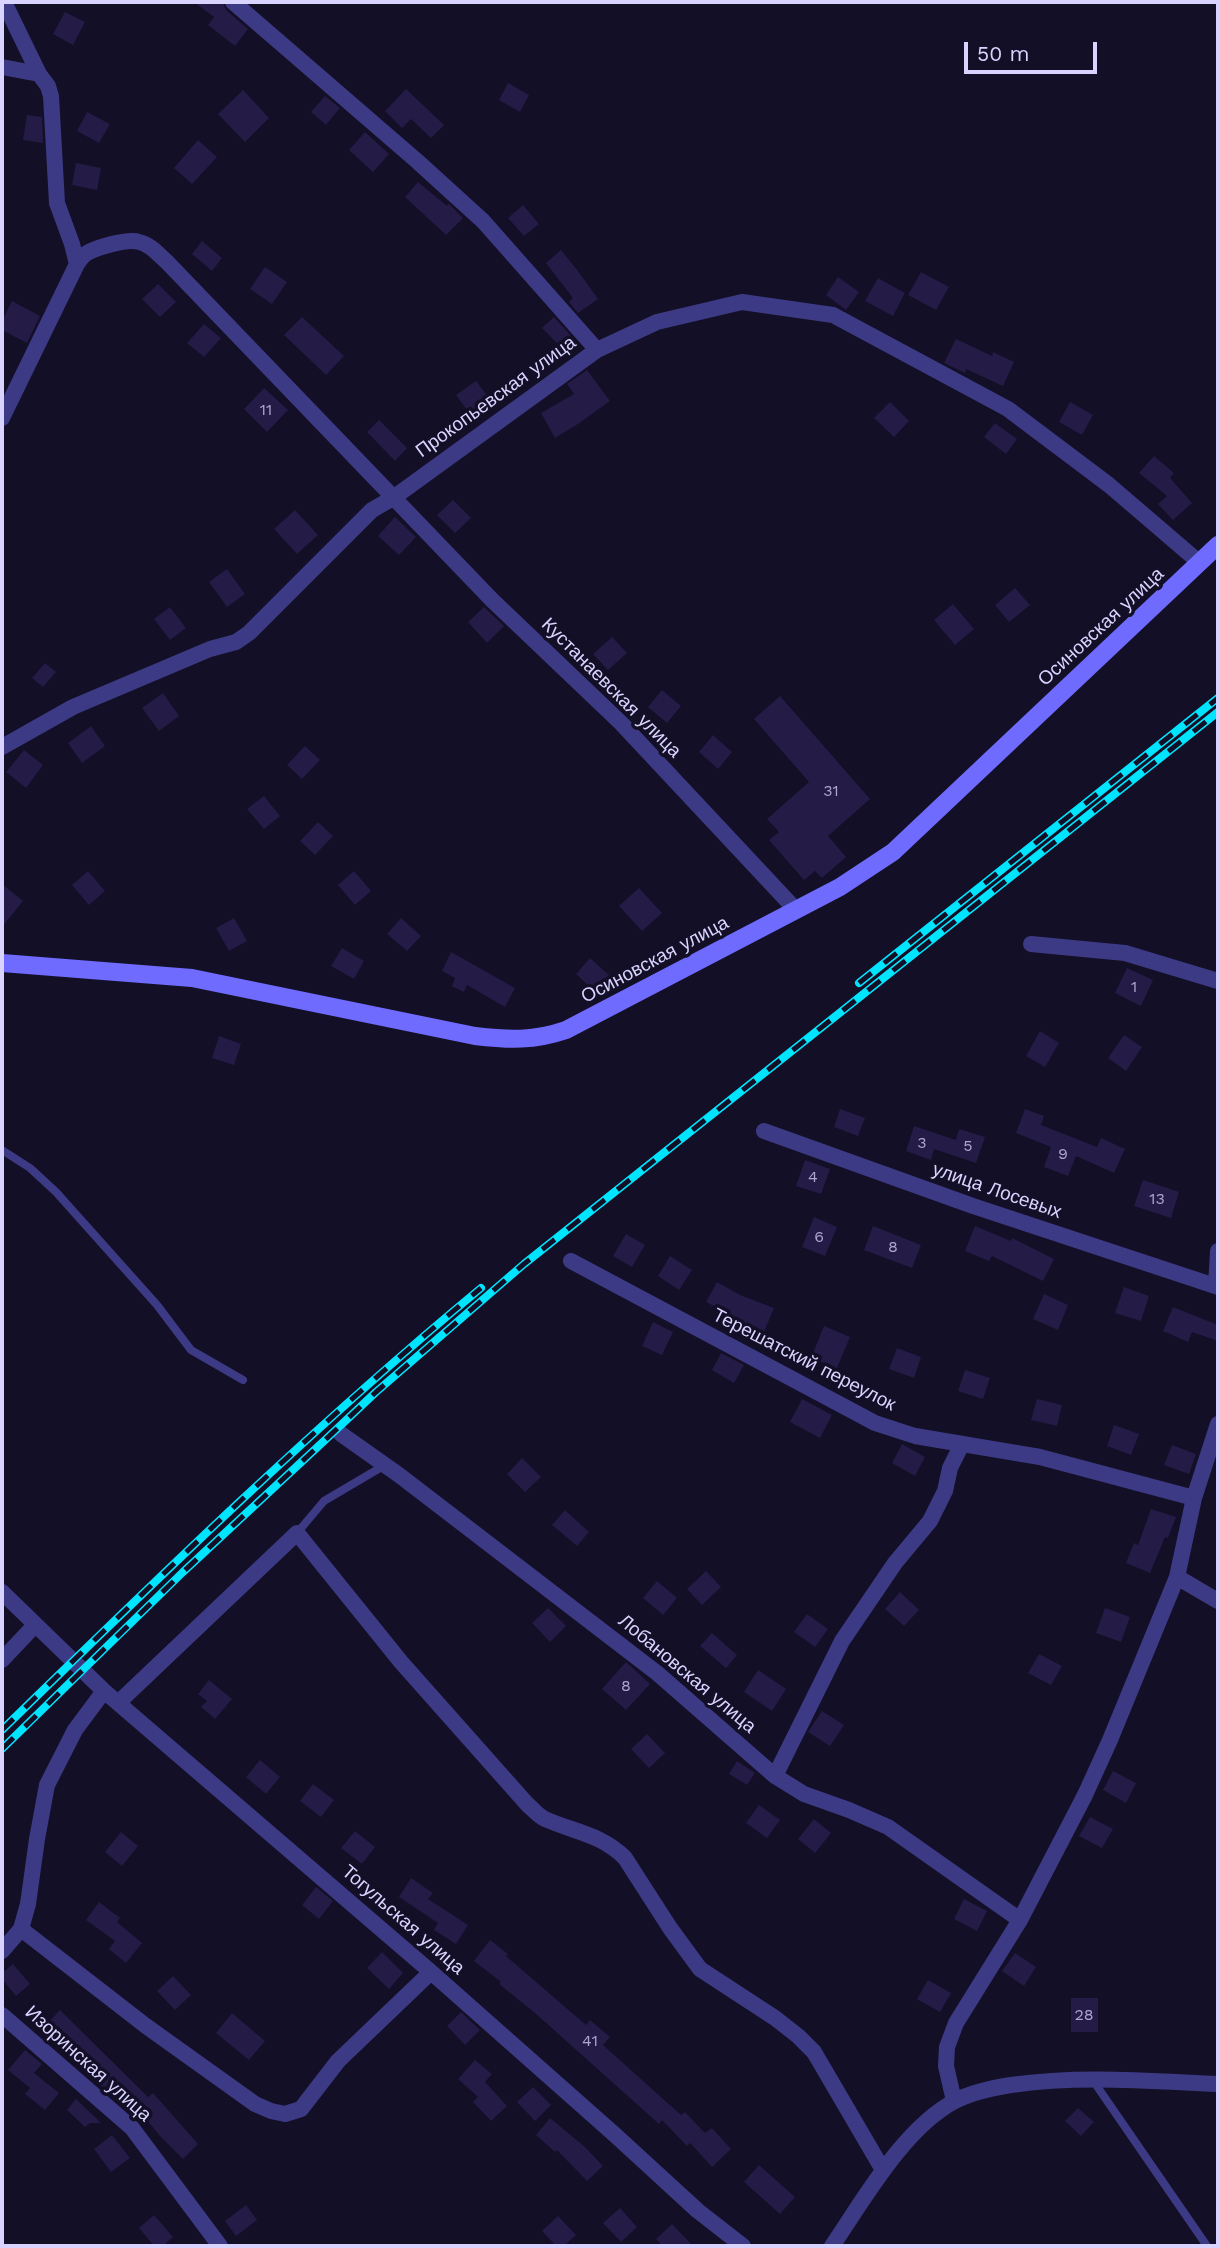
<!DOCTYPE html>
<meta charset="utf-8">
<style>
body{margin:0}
#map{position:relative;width:1220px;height:2248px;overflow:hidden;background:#130f26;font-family:"Work Sans",sans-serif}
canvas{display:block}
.frame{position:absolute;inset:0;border:4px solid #d9d4ff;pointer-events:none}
.scale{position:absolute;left:964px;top:42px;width:133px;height:32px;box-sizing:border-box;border:4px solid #d9d4ff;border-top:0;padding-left:9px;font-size:21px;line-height:24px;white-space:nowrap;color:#d9d4ff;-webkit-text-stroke:5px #130f26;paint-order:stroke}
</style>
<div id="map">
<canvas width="1220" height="2248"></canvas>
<div class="frame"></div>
<div class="scale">50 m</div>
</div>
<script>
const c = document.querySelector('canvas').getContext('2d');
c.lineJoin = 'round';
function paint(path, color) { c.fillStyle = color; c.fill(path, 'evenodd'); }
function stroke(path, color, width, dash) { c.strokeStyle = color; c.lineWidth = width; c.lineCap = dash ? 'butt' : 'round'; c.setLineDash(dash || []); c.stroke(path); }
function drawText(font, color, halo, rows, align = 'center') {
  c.font = font + ' "Work Sans",sans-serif'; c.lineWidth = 7; c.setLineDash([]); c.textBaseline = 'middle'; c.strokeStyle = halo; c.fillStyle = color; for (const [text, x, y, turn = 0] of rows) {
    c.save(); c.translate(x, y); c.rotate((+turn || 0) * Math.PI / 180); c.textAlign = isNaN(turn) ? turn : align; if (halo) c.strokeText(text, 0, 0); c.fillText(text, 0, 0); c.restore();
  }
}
paint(new Path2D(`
 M194 2H223L226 10 248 29 235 46 208 25 214 17Z
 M65 12 85 22 73 45 53 34Z
 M508 83 529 95 520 112 499 100Z
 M406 89 444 125 431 138 411 119 402 128 385 111Z
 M243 90 269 118 245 142 218 114Z
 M325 96 340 108 326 125 311 112Z
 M87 112 110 124 99 143 77 131Z
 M27 115 42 117 43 143 23 140Z
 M365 132 389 154 373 172 349 150Z
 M198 140 217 157 192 184 174 168Z
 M76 163 101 168 97 190 72 185Z
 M418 182 447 206 449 204 463 218 446 235 405 197Z
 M523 205 539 224 524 236 508 218Z
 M202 241 222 258 212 271 192 254Z
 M561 250 578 271 598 299 578 313 569 302 573 298 546 263Z
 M265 267 287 282 272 304 250 289Z
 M921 272 949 287 936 310 908 295Z
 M838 277 859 292 846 310 826 295Z
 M878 278 905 293 893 316 865 301Z
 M158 284 176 302 160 317 142 299Z
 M12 301 40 316 27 343 2 330V321Z
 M302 317 344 356 326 375 284 335Z
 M554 317 572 337 561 347 542 328Z
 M204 324 221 338 204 357 187 343Z
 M956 339 992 356 993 352 1014 362 1003 386 966 369 965 373 944 363Z
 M587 370 610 401 578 424 555 438 541 413 574 394 567 384Z
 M476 381 493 403 473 418 456 395Z
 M264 388 288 410 267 432 244 409Z
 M890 402 909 421 894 437 874 418Z
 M1070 402 1093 415 1082 435 1059 422Z
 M379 420 407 448 395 461 367 432Z
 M995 423 1017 439 1006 454 984 437Z
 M1154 456 1174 473 1170 478 1192 503 1173 520 1158 504 1167 496 1139 473Z
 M453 500 471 518 455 533 437 515Z
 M295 510 318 535 297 554 274 529Z
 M395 517 416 537 399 555 378 536Z
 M227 569 245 594 227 607 209 582Z
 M1015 588 1030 605 1009 622 995 605Z
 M953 604 974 629 955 645 934 620Z
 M170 607 186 628 170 640 154 619Z
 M484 607 504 626 487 643 468 622Z
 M612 637 627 653 608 670 593 654Z
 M45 663 56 672 43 687 32 678Z
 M662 690 681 706 667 723 648 707Z
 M163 693 179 716 159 731 142 708Z
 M780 696 870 799 828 836 846 857 822 878 815 871 804 880 769 840 779 832 767 819 809 782 754 719Z
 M91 726 105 746 82 763 68 743Z
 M713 735 732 752 718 769 699 752Z
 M305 746 320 760 302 779 287 765Z
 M24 750 43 765 26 788 6 772Z
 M264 796 280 816 264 829 247 809Z
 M318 822 333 836 315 855 300 841Z
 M88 871 105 891 89 905 72 885Z
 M354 871 371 891 355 905 338 885Z
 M2 884 23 901 2 927Z
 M639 888 662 913 642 931 619 906Z
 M234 918 247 941 229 951 216 928Z
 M401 918 421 936 407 951 387 934Z
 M342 948 364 961 354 979 331 966Z
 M451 952 515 988 505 1007 467 985 464 992 452 986 455 978 442 971Z
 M590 958 610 976 595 992 576 974Z
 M1127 968 1153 980 1141 1006 1115 993Z
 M1040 1031 1059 1043 1045 1067 1026 1056Z
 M1124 1035 1142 1047 1126 1071 1108 1058Z
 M219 1036 241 1044 234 1065 212 1058Z
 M840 1109 865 1118 858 1136 834 1127Z
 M1025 1109 1044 1116 1041 1125 1097 1147 1101 1138 1125 1149 1114 1173 1076 1156 1068 1176 1044 1167 1051 1147 1016 1133Z
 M914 1126 956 1140 959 1129 985 1137 976 1163 934 1149 931 1160 906 1151Z
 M805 1160 830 1169 821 1194 796 1186Z
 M1143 1180 1179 1192 1171 1218 1134 1206Z
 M814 1217 837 1227 825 1256 802 1247Z
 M873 1226 921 1245 912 1268 864 1250Z
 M975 1226 1011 1241 1012 1238 1054 1259 1043 1281 992 1256 989 1261 965 1251Z
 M626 1234 645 1245 632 1267 613 1256Z
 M670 1256 692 1270 679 1290 658 1276Z
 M717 1282 740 1295 774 1308 764 1332 743 1324 744 1322 706 1302Z
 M1124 1287 1149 1296 1141 1321 1115 1313Z
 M1044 1294 1068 1305 1058 1330 1033 1319Z
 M1173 1307 1218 1325V1341L1192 1332 1188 1342 1163 1331Z
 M653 1322 673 1332 662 1355 642 1346Z
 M824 1326 850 1337 837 1368 811 1358Z
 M897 1348 921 1357 914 1378 889 1369Z
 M721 1353 744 1365 734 1383 712 1370Z
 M965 1370 990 1378 983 1399 958 1391Z
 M802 1399 832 1415 820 1438 790 1422Z
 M1037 1399 1062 1405 1057 1426 1031 1420Z
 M1114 1425 1139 1434 1131 1455 1107 1446Z
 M902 1444 925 1457 915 1476 892 1463Z
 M1172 1445 1196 1454 1189 1474 1164 1465Z
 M522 1458 541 1477 525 1492 507 1474Z
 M1151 1509 1176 1517 1168 1538 1165 1537 1150 1573 1126 1563 1134 1543 1138 1545Z
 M565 1510 589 1532 577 1546 552 1525Z
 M706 1571 721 1587 702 1605 687 1589Z
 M657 1581 677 1598 663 1615 643 1598Z
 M900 1592 919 1610 904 1626 885 1609Z
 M548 1608 566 1626 550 1642 532 1623Z
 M1105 1608 1130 1617 1121 1642 1096 1633Z
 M807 1614 828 1629 815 1647 794 1632Z
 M712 1633 737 1655 726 1668 700 1646Z
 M1039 1654 1062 1666 1051 1685 1028 1673Z
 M626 1662 650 1684 626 1710 602 1689Z
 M758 1670 786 1689 772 1711 744 1692Z
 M209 1680 232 1699 215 1719 201 1707 207 1701 198 1694Z
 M822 1711 844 1725 830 1746 808 1732Z
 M647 1734 665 1753 649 1768 631 1749Z
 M260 1760 280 1777 266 1794 246 1777Z
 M737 1761 755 1773 747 1785 729 1774Z
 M1113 1771 1136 1783 1126 1803 1103 1790Z
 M313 1784 334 1800 321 1817 300 1801Z
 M759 1805 780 1820 767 1838 746 1823Z
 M1090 1817 1113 1829 1102 1848 1079 1836Z
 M814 1819 831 1833 815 1853 798 1839Z
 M355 1831 375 1847 362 1864 341 1848Z
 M121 1832 138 1846 122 1866 105 1852Z
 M411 1878 433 1893 428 1899 468 1925 456 1944 434 1930 438 1923 399 1897Z
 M316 1887 333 1901 319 1919 302 1905Z
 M964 1899 987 1911 977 1931 954 1919Z
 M99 1902 120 1918 117 1922 142 1943 126 1963 109 1949 115 1941 86 1920Z
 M490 1940 508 1954 506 1956 586 2025 590 2020 610 2037 603 2045 681 2115 685 2112 705 2133 712 2128 731 2149 712 2167 690 2143 687 2146 662 2120 659 2124 535 2013 499 1984 501 1982 474 1961Z
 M382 1952 403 1973 389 1989 367 1968Z
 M1015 1953 1036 1967 1024 1986 1002 1971Z
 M13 1964 30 1984 16 1996 2 1979V1973Z
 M173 1976 191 1995 175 2010 157 1991Z
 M928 1980 951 1993 940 2012 917 1999Z
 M1071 1998H1098V2032H1071Z
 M60 2010 148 2097 153 2093 198 2144 183 2159 160 2136 121 2088 113 2097 97 2082 101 2078 45 2026Z
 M461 2012 480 2030 465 2045 447 2026Z
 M232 2013 265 2041 249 2060 216 2033Z
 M25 2050 42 2064 34 2073 59 2093 45 2110 25 2094 30 2088 8 2070Z
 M475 2060 492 2074 485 2082 507 2106 491 2121 473 2102 478 2097 458 2079Z
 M533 2087 551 2105 535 2121 517 2102Z
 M76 2099 95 2117 101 2123H90L85 2127 67 2110Z
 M1078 2108 1094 2122 1081 2136 1065 2121Z
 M550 2118 585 2147 603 2166 587 2181 557 2150 555 2152 536 2135Z
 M112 2135 130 2158 111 2172 94 2149Z
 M759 2165 795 2197 780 2214 744 2182Z
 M246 2205 257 2220 236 2236 225 2221Z
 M620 2208 637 2227 621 2242 603 2223Z
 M154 2215 173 2237 163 2246H154L139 2228Z
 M558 2216 576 2235 564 2246H556L542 2231Z
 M672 2224 693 2246H663L656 2239Z`), '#241b47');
stroke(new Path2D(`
 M2 1150 30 1168 56 1192 157 1305 191 1350 243 1380
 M297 1533 324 1501 385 1465
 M1092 2079 1207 2246`), '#3d3a85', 8);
stroke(new Path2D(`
 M4 2 39 74
 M233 2 417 161 483 221 597 350
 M2 67 39 74 48 86 51 96 57 203 72 244 77 264
 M2 418 77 264C79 261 81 258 84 255 93 248 128 238 139 242 150 244 159 255 167 262L492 600 621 723 796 910
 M2 747 73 707 210 649 236 642 249 633 372 510 393 498 597 350 657 322 742 302 833 315 1008 409 1109 485 1200 563
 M1031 944 1125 953 1218 981
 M764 1131 973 1206 1218 1287
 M571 1261 875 1423 915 1436 1040 1457 1194 1498
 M1216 1286 1218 1251
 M341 1434 399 1475 657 1673 775 1776 804 1794 849 1810 888 1827 1020 1920
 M1177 1577 1218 1601
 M2 1592 104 1691 431 1972 614 2134 698 2211 743 2246
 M2 1660 35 1625
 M119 1702 297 1533 401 1662 527 1804C533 1809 538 1816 545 1819 574 1832 601 1834 625 1858L670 1928 700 1969 775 2018 798 2036 814 2052 883 2170
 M775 1776 842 1641 895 1563 930 1521 945 1491 950 1468 962 1444
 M21 1929 146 2026 255 2104 271 2111 285 2114 301 2109 338 2061 431 1972
 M2 1951 21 1929 28 1904 37 1839 47 1785 75 1730 104 1691
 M2 2015 132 2128 220 2246
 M954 2101 946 2066 947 2047 956 2023 1020 1920 1085 1795 1110 1740 1177 1577 1194 1498 1218 1424
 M832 2246C864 2199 904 2128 955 2101 972 2092 992 2088 1011 2085 1080 2075 1149 2081 1218 2084`), '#3d3a85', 16);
stroke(new Path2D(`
 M2 963 192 978 475 1036C509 1040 534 1041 566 1030L840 887 893 852 1218 545`), '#6f6bff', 18);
const rail = new Path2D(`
 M859 983 1218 698
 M2 1730C157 1579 313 1427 481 1288
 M2 1749 183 1572 324 1441 376 1392 524 1264 1218 712`);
stroke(rail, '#00e5ff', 8);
stroke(rail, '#130f26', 5, [16]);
drawText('16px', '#aca6d1', null, [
 ["11",266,410],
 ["31",831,791],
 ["1",1134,987],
 ["3",922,1143],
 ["5",968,1146],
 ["9",1063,1154],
 ["4",813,1177],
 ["13",1157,1199],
 ["6",819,1237],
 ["8",893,1247],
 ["8",626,1686],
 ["28",1084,2015],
 ["41",590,2041]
]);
drawText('19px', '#d9d4ff', '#130f26', [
 ["Прокопьевская улица",496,397,-36],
 ["Осиновская улица",1101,627,-43],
 ["Кустанаевская улица",611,688,45],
 ["Осиновская улица",655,960,-28],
 ["улица Лосевых",997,1191,19],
 ["Терешатский переулок",804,1360,27],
 ["Лобановская улица",687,1674,40],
 ["Тогульская улица",403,1920,41],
 ["Изоринская улица",88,2064,42]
]);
</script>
